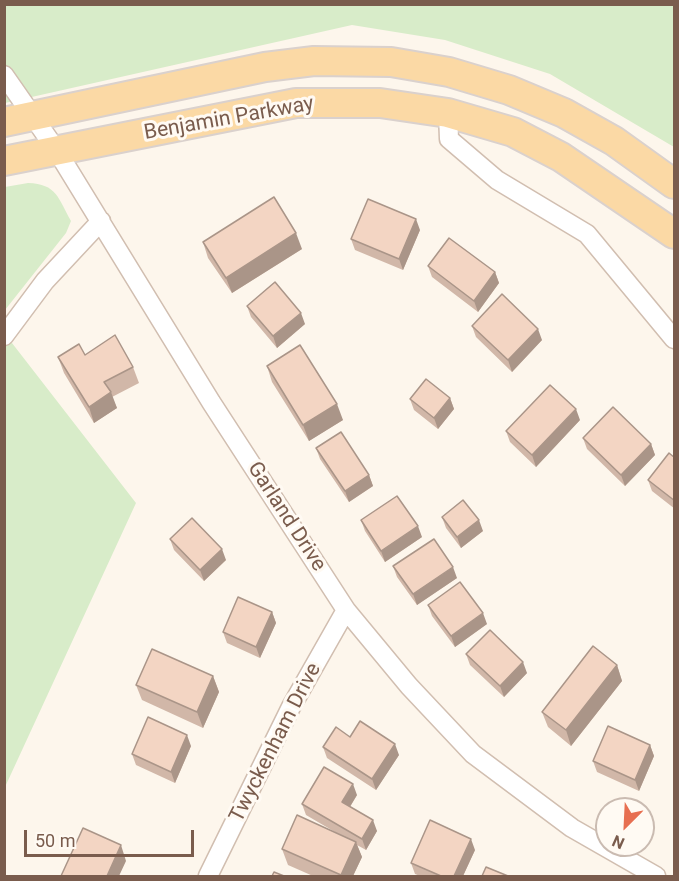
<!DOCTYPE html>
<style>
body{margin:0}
#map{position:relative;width:679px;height:881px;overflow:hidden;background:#fdf6ec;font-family:Roboto,sans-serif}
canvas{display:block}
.frame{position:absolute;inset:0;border:6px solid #7a5c4d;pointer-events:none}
.north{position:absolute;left:595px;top:797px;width:60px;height:60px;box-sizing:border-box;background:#fffaf3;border:2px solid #cabbb1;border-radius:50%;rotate:204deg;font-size:16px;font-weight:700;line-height:24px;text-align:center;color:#7a5c4d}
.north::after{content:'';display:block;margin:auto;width:21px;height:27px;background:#e76f51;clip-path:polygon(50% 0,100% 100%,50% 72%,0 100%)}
.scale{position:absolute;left:24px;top:830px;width:170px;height:27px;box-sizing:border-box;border:3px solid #7a5c4d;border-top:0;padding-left:8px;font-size:18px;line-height:21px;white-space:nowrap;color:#7a5c4d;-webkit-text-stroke:4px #fffaf3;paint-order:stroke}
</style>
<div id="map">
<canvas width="679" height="881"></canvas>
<div class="frame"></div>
<div class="north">N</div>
<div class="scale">50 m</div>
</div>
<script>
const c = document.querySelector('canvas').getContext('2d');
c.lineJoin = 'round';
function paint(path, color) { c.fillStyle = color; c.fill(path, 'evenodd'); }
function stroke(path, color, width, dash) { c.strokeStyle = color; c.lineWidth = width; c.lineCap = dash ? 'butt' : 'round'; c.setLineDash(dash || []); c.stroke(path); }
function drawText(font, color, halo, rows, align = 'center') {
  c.font = font + ' Roboto,sans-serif'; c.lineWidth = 6; c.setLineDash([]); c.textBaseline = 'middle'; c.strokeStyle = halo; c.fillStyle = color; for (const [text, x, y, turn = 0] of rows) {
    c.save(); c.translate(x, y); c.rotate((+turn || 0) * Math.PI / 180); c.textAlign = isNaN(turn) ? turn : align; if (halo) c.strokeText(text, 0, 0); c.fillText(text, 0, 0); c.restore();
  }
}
paint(new Path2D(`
 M4 5H674V147L550 74 445 40 352 25 5 103Z
 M28 183C57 184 58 198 71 221L66 233 5 310V187Z
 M5 334 136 503 5 787Z`), '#d8ecc9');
const minor = new Path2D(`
 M4 75 57 151 211 402 346 610 409 686 473 754 572 828 656 876
 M448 113 449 139 497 180 587 234 674 339
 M4 336 45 281 101 221
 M208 876 291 707 346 610`);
const primary = new Path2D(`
 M4 122 265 67 314 61 391 62 449 72 509 90 564 113 614 141 674 184
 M4 161 296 103H380L448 113 513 132 561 157 674 234`);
stroke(minor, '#d1beb0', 21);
stroke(primary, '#dad1cd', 32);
stroke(minor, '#fff', 18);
stroke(primary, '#fbd9a5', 28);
paint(new Path2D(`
 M420 230 403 270 355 250 351 239Z
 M203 242 302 249 232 293 208 258Z
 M428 266 495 272 499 283 478 312 432 277Z
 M247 306 305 324 277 348 251 317Z
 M472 326 542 340 512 372 476 337Z
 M85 355 133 367 139 383 112 397 117 408 94 423 64 373 58 357Z
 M267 366 343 420 309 441 272 382Z
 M450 398 454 409 438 429 414 410 410 399Z
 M580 420 536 467 510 442 506 431Z
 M583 438 651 444 655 455 625 486 587 449Z
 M316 448 369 475 373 486 349 502 320 459Z
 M675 458V509L652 491 648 480Z
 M442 517 483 531 461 548 446 528Z
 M361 520 422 537 385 562 365 531Z
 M170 539 226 560 204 581 174 550Z
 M393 566 457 578 417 605 397 577Z
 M428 605 487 624 455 647 432 616Z
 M272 612 276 623 260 658 227 643 223 632Z
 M466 654 527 673 504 697 470 665Z
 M617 665 622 681 571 746 548 727 542 712Z
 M213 676 219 692 203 728 142 700 136 685Z
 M350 737 399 755 376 790 327 758 323 747Z
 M650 745 654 756 639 791 597 772 593 761Z
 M191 746 175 783 136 765 132 754Z
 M357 795 350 807 377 831 366 850 357 845 362 857 353 876H313L288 865 282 849 335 832 306 815 302 804Z
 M475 850 463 876H420L415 874 411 863Z`), '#d1b7a8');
paint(new Path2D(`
 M416 219 420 230 403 270 399 259Z
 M296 233 302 249 232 293 226 278Z
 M495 272 499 283 478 312 474 301Z
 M301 313 305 324 277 348 273 336Z
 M538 329 542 340 512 372 508 360Z
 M111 392 117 408 94 423 89 407Z
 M450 398 454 409 438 429 434 418Z
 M337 404 343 420 309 441 303 425Z
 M576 409 580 420 536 467 532 455Z
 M651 444 655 455 625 486 621 475Z
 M369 475 373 486 349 502 345 491Z
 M479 520 483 531 461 548 457 537Z
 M418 526 422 537 385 562 381 551Z
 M222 549 226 560 204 581 200 570Z
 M453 567 457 578 417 605 413 594Z
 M272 612 276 623 260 658 256 647Z
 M483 613 487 624 455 647 451 636Z
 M523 662 527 673 504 697 500 686Z
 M617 665 622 681 571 746 566 730Z
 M213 676 219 692 203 728 197 712Z
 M187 735 191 746 175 783 171 772Z
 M395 744 399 755 376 790 372 779Z
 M650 745 654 756 639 791 635 780Z
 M353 784 357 795 346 813 342 802Z
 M373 820 377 831 366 850 362 839Z
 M471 839 475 850 463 876H454Z
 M356 842 362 857 353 876H341V875Z
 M121 845 126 861 119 876H107Z`), '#aa9588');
const building = new Path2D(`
 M274 197 296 233 226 278 203 242Z
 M368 199 416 219 399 259 351 239Z
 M449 238 495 272 474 301 428 266Z
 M275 282 301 313 273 336 247 306Z
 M502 294 538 329 508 360 472 326Z
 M115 335 133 367 104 382 111 392 89 407 58 357 79 344 85 355Z
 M300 345 337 404 303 425 267 366Z
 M426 379 450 398 434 418 410 399Z
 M550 385 576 409 532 455 506 431Z
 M613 407 651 444 621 475 583 438Z
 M341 432 369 475 345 491 316 448Z
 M669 453 675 458V501L648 480Z
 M397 496 418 526 381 551 361 520Z
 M463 500 479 520 457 537 442 517Z
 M192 518 222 549 200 570 170 539Z
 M434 539 453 567 413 594 393 566Z
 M460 582 483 613 451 636 428 605Z
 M238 597 272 612 256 647 223 632Z
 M490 630 523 662 500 686 466 654Z
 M593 646 617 665 566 730 542 712Z
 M152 649 213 676 197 712 136 685Z
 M148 717 187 735 171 772 132 754Z
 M360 721 395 744 372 779 323 747 336 727 350 737Z
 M608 726 650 745 635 780 593 761Z
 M324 767 353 784 342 802 373 820 362 839 302 804Z
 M297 815 356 842 341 875 282 849Z
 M430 820 471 839 454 876H441L411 863Z
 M83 828 121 845 107 876H61Z
 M486 867 508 876H482Z
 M274 872 284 876H272Z`);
paint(building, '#f3d5c3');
stroke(building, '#aa9588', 1.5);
drawText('21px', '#7a5c4d', '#fffaf3', [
 ["Benjamin Parkway",229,119,-10],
 ["Garland Drive",286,517,57],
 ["Twyckenham Drive",276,743,-63]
]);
</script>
